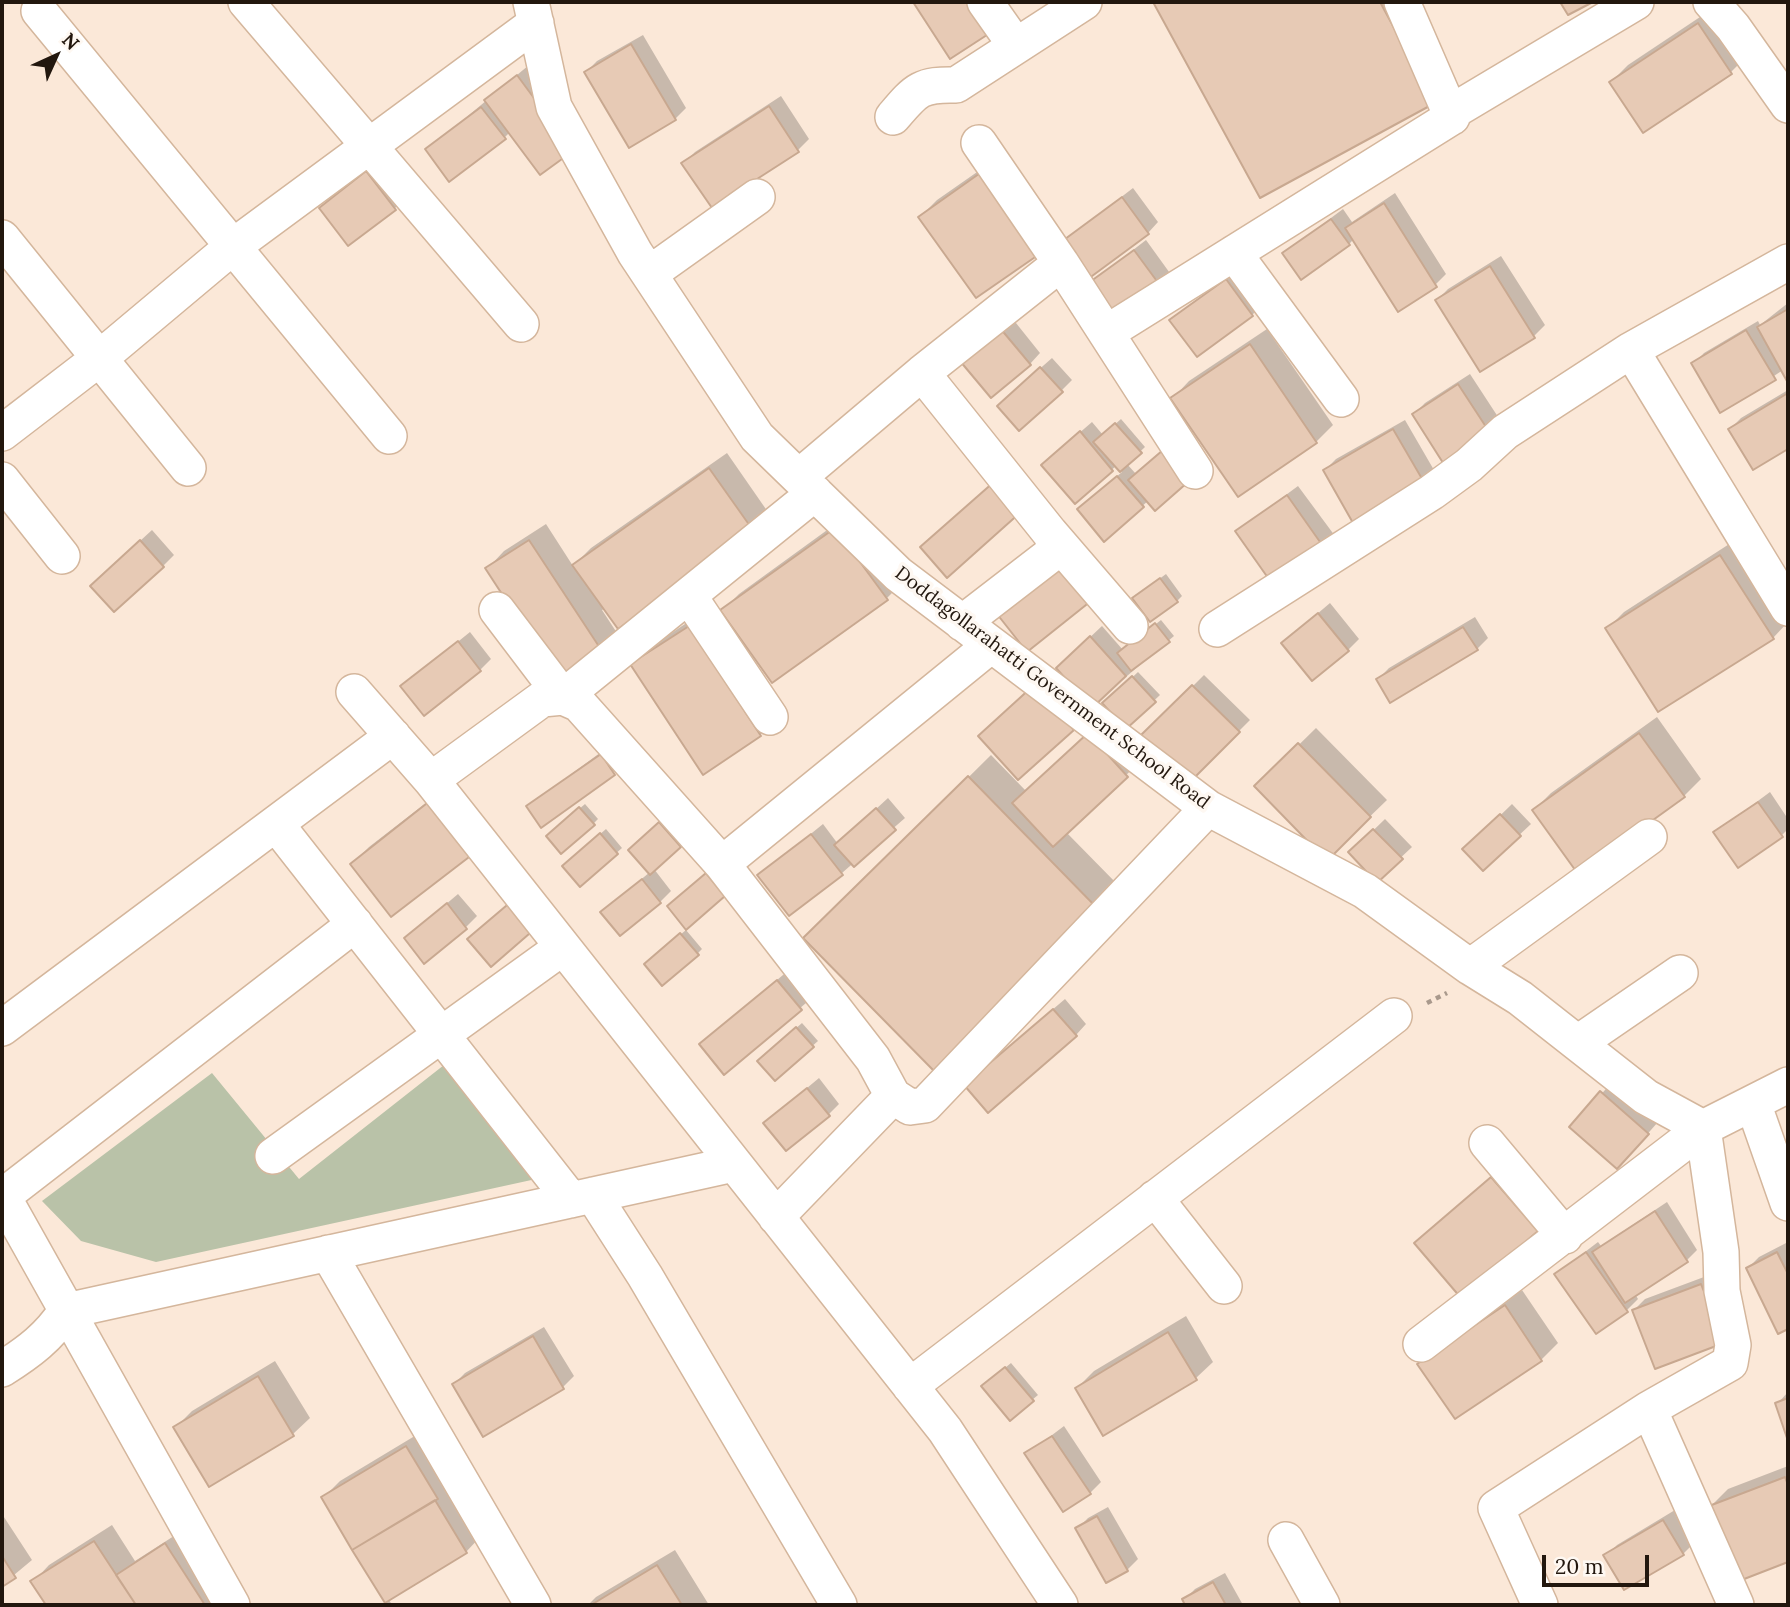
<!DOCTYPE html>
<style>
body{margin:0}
#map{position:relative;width:1790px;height:1607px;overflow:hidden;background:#fbe8d8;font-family:Lora,serif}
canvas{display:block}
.frame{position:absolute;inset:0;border:4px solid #22170e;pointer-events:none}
.north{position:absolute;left:21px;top:21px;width:70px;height:70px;-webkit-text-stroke:5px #fef8f2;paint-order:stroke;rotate:45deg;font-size:19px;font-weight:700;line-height:28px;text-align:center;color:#22170e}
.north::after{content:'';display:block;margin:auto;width:24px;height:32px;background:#22170e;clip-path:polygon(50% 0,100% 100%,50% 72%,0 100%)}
.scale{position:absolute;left:1542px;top:1555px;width:107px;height:32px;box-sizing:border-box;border:4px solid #22170e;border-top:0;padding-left:9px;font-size:21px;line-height:24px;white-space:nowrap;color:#22170e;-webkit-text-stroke:5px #fef8f2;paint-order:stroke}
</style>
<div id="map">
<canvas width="1790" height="1607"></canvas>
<div class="frame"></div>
<div class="north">N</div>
<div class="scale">20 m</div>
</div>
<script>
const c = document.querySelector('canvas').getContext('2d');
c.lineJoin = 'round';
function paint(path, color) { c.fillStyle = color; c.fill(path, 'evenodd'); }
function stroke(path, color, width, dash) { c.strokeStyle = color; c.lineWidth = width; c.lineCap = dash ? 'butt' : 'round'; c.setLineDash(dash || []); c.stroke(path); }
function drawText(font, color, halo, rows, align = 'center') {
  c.font = font + ' Lora,serif'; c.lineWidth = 7; c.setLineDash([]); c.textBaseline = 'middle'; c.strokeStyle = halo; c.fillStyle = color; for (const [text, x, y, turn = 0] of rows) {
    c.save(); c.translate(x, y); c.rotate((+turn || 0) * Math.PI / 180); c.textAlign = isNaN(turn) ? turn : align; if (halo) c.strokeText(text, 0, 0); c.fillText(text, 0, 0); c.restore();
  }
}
paint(new Path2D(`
 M444 1065 536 1179 156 1262 81 1241 42 1201 212 1073 299 1179Z`), '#b9c2a8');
paint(new Path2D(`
 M1155 2H1414L1456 79 1434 102 1261 196Z
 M1715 7 1747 56 1730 73 1611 82 1628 65Z
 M643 35 686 108 675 119 586 72 597 61Z
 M529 65 583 139 510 132 505 137 427 150Z
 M781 96 809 139 798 150 712 206 684 163 695 152Z
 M1000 156 1056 235 920 217 937 200Z
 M378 162 406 197 395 208H321Z
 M1133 188 1158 222 1148 233 1063 242Z
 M1395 193 1446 274 1435 285 1354 239 1349 244 1284 253 1343 209 1352 222Z
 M1146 240 1172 276 1115 320 1089 284Z
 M1501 256 1545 325 1534 336 1437 300 1448 289Z
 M1238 269 1263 304 1252 315 1171 320Z
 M1788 303V379L1783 370 1721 411 1693 364 1704 353 1758 321 1760 325Z
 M1012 318 1040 353 1030 364 974 350Z
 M1267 329 1333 425 1316 442 1173 398 1189 381Z
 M1052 358 1072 380 1061 391 1010 395Z
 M1470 374 1502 423 1491 434 1414 414 1425 403Z
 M1788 390V447L1754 468 1730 429 1741 418Z
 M1121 419 1145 447 1127 464 1136 474 1148 501 1104 539 1090 499 1122 472 1116 466 1075 502 1055 454 1092 422 1103 435Z
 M1405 420 1438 477 1358 527 1325 470 1336 459Z
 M727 453 770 515 602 610 617 633 600 650 488 568 504 551 546 524 573 566 591 548Z
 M1298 486 1335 536 1324 547 1237 531Z
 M852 512 903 582 886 599 722 611 739 594Z
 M152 530 174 555 163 566 103 575Z
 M1737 539 1788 622 1773 638 1607 629 1624 612Z
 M1166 574 1182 596 1177 601 1139 594Z
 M1330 603 1359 639 1348 650 1283 643Z
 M706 610 776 718 760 735 632 664 649 648Z
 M1475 617 1488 638 1477 649 1378 679 1389 668Z
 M1161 620 1174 636 1093 705 1069 657 1102 626 1123 650Z
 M470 632 491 659 480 670 403 686Z
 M1138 672 1160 695 1126 727 1105 703Z
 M1204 675 1250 720 1189 781 1144 735Z
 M1657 717 1701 779 1684 796 1534 810 1551 793Z
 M1105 718 1143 759 1066 832 1121 888 936 1070 806 938 991 755 1026 791Z
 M1316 728 1387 800 1327 858 1257 786Z
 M612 744 625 763 541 825 528 806Z
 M449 785 488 836 352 864 369 847Z
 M1770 792 1788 819V829L1781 836 1716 832Z
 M888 798 905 818 842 873 760 875 823 824 838 844Z
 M585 804 598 819 593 824 553 831Z
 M1512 804 1531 824 1483 869 1476 839Z
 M665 818 685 841 654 869 671 891 660 902H614L650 872 630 850Z
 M1385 819 1412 847 1377 880 1351 852Z
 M606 829 622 848 580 885 569 861Z
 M458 894 477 916 466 927 406 938Z
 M686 930 702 949 697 954 651 959Z
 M789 970 812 998 724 1072 712 1034Z
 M1065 999 1086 1024 1076 1035 977 1074Z
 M802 1023 818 1041 775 1079 764 1056Z
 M819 1078 839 1104 828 1115 777 1113Z
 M1613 1081 1658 1122 1628 1156 1572 1127Z
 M1509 1162 1553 1213 1537 1230 1433 1227Z
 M1667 1202 1697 1250 1686 1261 1635 1294 1638 1299 1627 1310 1596 1332 1556 1274 1598 1242 1601 1246Z
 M1788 1242V1327L1779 1331 1748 1268 1759 1257Z
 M1712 1274 1723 1342 1634 1310 1645 1299Z
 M1522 1290 1558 1343 1541 1360 1436 1347Z
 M1186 1316 1213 1362 1196 1378 1104 1433 1077 1388 1094 1371Z
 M544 1327 574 1376 563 1387 454 1384 465 1373Z
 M275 1361 310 1418 293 1434 175 1428 192 1411Z
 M1011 1363 1038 1395 1010 1418 989 1381Z
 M1788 1392V1436L1777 1404Z
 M1064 1426 1101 1482 1090 1493 1027 1454Z
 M423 1431 482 1535 466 1552 388 1598 392 1605H381L386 1602 323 1498 340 1481Z
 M1788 1466V1560L1740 1579 1711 1506 1728 1489Z
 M1108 1507 1138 1559 1127 1570 1077 1529 1088 1518Z
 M1675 1510 1694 1543 1683 1554 1606 1556 1617 1545Z
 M2 1514 32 1560 2 1585Z
 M112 1525 135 1561 177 1534 217 1597 209 1605H48L33 1582 49 1565Z
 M675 1550 709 1605H588L596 1597Z
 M1225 1573 1243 1605H1187L1184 1600 1195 1589Z`), '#0003');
const building = new Path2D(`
 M913 2H969L990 33 950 59Z
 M1153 2H1380L1435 103 1260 198Z
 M1560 2H1593L1568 15Z
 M1698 23 1732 74 1643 133 1609 82Z
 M631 44 676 120 629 148 584 72Z
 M517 75 573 151 540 175 484 100Z
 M769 106 799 152 712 208 681 163Z
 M481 107 506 139 449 182 425 149Z
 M366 171 396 210 348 246 319 208Z
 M983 171 1041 253 976 298 918 217Z
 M1122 197 1149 234 1088 279 1061 242Z
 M1384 203 1437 287 1398 312 1345 228Z
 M1331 219 1350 245 1301 280 1282 253Z
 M1134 250 1162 288 1114 322 1087 284Z
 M1490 266 1535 338 1480 372 1435 300Z
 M1226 279 1253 316 1197 357 1169 320Z
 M1788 309V383L1757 327Z
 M1000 328 1031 365 991 398 960 361Z
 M1746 330 1776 380 1720 413 1691 363Z
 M1250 344 1317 443 1238 497 1170 398Z
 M1040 367 1063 392 1019 431 997 406Z
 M1458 384 1492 436 1445 466 1412 414Z
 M1788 393V449L1753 470 1728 429Z
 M1115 423 1142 453 1120 472 1093 442Z
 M1393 429 1428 489 1357 530 1323 470Z
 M1080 431 1113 471 1075 504 1041 465Z
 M1170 444 1196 475 1155 511 1128 480Z
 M709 468 755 533 618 629 572 565Z
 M1117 476 1144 507 1104 542 1077 509Z
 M995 481 1022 511 947 578 920 547Z
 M1287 495 1325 549 1273 585 1235 531Z
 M835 528 888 600 772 683 720 610Z
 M140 540 164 567 114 612 90 586Z
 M529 540 602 651 558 680 485 568Z
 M1720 555 1774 639 1658 712 1605 628Z
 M1067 560 1096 597 1027 652 997 614Z
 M1160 578 1178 602 1150 622 1132 598Z
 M1318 613 1349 651 1312 681 1281 643Z
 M1155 623 1170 642 1131 671 1117 653Z
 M689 626 761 736 703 775 630 664Z
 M1463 627 1478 650 1390 703 1376 679Z
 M1090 636 1126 676 1092 708 1056 668Z
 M458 641 481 671 424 716 400 686Z
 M1132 676 1156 702 1126 729 1102 703Z
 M1034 685 1074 730 1018 780 978 736Z
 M1192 685 1240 732 1189 783 1141 735Z
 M1088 733 1128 777 1053 847 1012 803Z
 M1639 733 1685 797 1578 874 1532 810Z
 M1298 743 1371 817 1327 861 1254 786Z
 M601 754 615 775 541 828 526 806Z
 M968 776 1100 911 936 1073 803 938Z
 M431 800 473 854 391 917 350 864Z
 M1758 802 1783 837 1738 868 1713 832Z
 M579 807 595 825 561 854 546 836Z
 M876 808 896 830 854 867 834 845Z
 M1500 814 1521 836 1483 871 1462 849Z
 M659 822 681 847 650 875 628 850Z
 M1373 829 1403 859 1377 883 1348 852Z
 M600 833 618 854 580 887 562 866Z
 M811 834 843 875 789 916 757 875Z
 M706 873 725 896 686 930 667 906Z
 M642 879 661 903 620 936 600 912Z
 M513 900 537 927 491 967 467 939Z
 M447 903 467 929 424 964 404 938Z
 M680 933 699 955 662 986 644 964Z
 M777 980 802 1010 724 1075 699 1044Z
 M1053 1009 1077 1036 988 1113 964 1085Z
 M796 1027 814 1047 775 1081 757 1061Z
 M807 1088 830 1116 786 1151 763 1123Z
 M1600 1091 1649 1134 1617 1169 1569 1127Z
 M1491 1177 1538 1231 1461 1298 1414 1243Z
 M1655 1211 1688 1262 1625 1303 1592 1252Z
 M1586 1252 1628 1312 1596 1334 1554 1274Z
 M1777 1252 1788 1274V1329L1778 1334 1746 1268Z
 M1701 1284 1724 1343 1655 1369 1632 1310Z
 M1505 1305 1542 1361 1455 1419 1417 1364Z
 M1168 1332 1197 1380 1103 1436 1075 1388Z
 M533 1336 564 1389 483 1437 452 1384Z
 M1005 1367 1034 1401 1010 1421 981 1386Z
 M258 1376 294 1436 209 1487 173 1427Z
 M1788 1398V1441L1775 1403Z
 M1052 1436 1091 1494 1063 1512 1024 1453Z
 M406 1446 438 1499 352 1550 321 1497Z
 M1785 1477 1788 1485V1562L1739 1581 1709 1506Z
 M435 1500 467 1553 385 1603 352 1550Z
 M1097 1516 1128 1571 1106 1583 1075 1528Z
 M1663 1520 1684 1555 1624 1590 1603 1555Z
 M94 1541 136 1605H46L30 1581Z
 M165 1543 205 1605H136L116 1575Z
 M2 1556 16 1578 2 1587Z
 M657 1565 682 1605H591Z
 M1213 1582 1226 1605H1185L1182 1599Z`);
paint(building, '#e7cab5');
stroke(building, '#c8a890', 2);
const minor = new Path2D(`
 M246 2 521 324
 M531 2 554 107 635 253 757 437 898 574 1208 808 1365 891 1470 967 1520 998 1646 1097 1703 1128 1788 1085
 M985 2 1016 46
 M1402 2 1452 117 1455 110 1636 2
 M1711 2 1733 27 1788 105
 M39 11 389 436
 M893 117C916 90 920 84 956 85L1084 2
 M979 143 1061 263 1195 471
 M2 238 188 468
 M1234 253 1341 399
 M649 274 757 197
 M1106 333 1452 117
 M1631 350 1788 608
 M922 373 1061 263
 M2 433 101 357 231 248 536 23
 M799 477 922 373 1050 533 1058 549 962 623
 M2 480 62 556
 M1050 533 1130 626
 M689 596 770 717
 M497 610 563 697 815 493
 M1217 629 1432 492 1469 465 1505 432 1631 350 1788 262
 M354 692 431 780 945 1430 1060 1605
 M431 780 542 699 563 697 579 704 722 864 873 1059 893 1096 776 1217
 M276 824 571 1200
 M722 864 991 645
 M1470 967 1649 837
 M2 1028 393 736
 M1578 1043 1680 973
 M893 1096 910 1107 925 1105 1208 808
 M1753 1103 1788 1203
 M1487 1143 1565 1236
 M273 1156 563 947
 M2 1195 232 1605
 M593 1195 645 1276 839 1605
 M2 1197 355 924
 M1155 1198 1224 1286
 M328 1253 533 1605
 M1421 1344 1703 1128 1721 1252 1722 1291 1733 1345 1730 1363 1649 1409 1496 1508 1540 1605
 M2 1369C29 1352 49 1337 66 1311L734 1164
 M910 1386 1394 1016
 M1649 1409 1736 1605
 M1286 1540 1322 1605`);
stroke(minor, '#d4b69c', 38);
stroke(new Path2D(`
 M1427 1003 1447 993`), '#a9998c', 4.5, [5, 5]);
stroke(minor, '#fff', 35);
drawText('19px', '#22170e', '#fef8f2', [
 ["Doddagollarahatti Government School Road",1052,688,37]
]);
</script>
